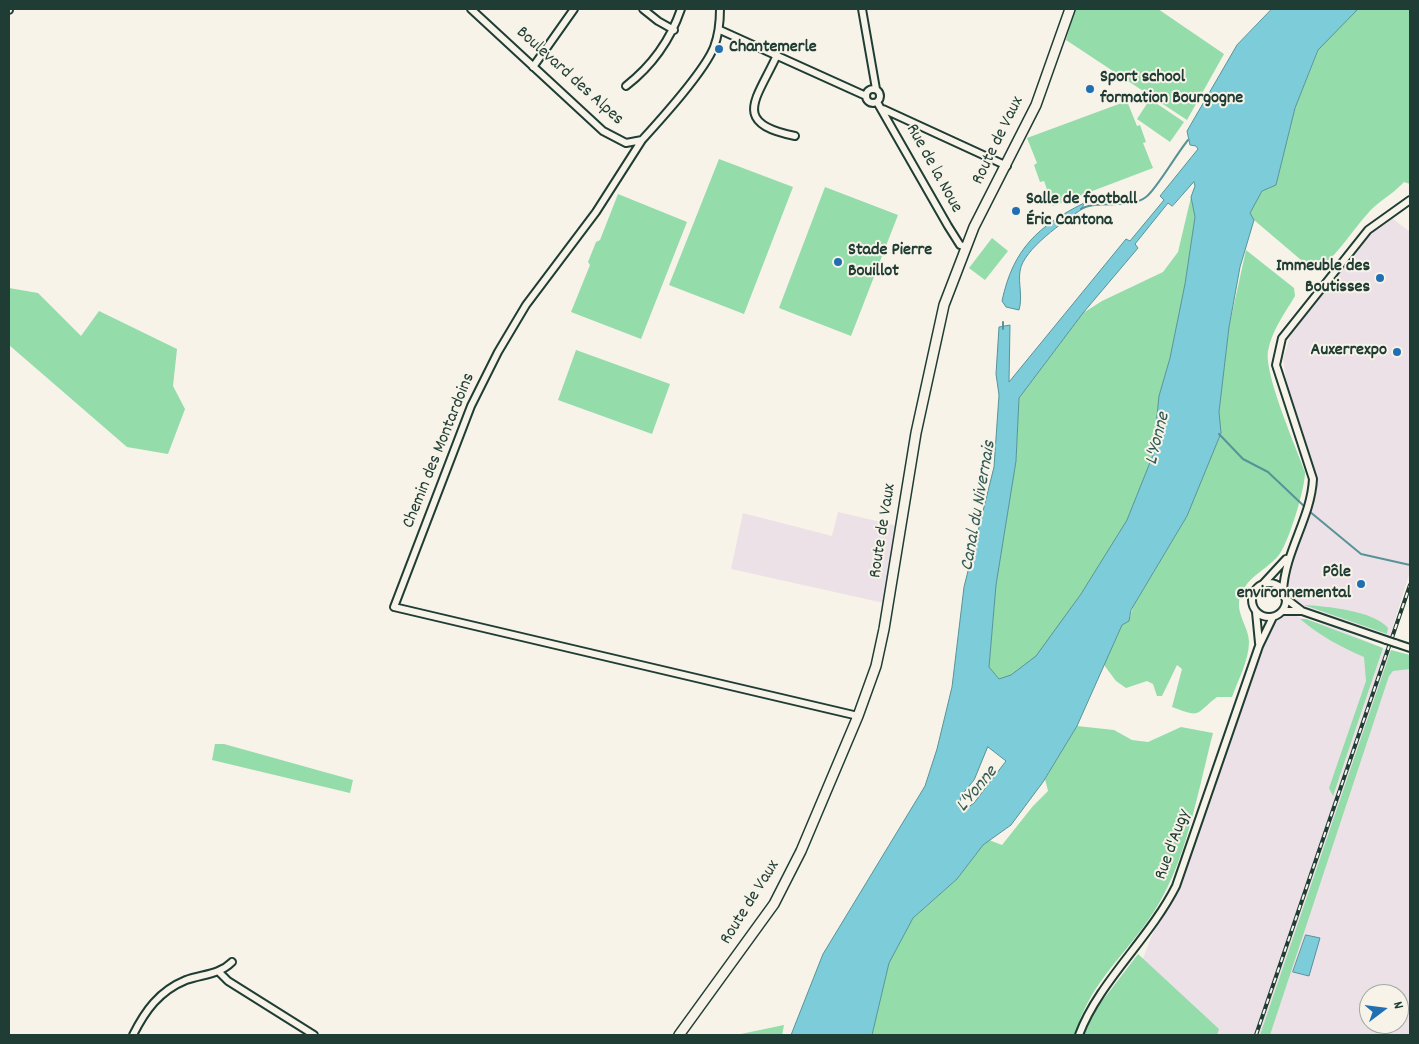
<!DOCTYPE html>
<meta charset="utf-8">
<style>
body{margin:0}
#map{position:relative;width:1419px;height:1044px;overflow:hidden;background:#f7f3e8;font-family:Dekko,sans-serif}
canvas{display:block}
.frame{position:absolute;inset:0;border:10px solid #1f3d34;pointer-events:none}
.north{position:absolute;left:1359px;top:984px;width:50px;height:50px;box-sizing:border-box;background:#f7f3e8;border:1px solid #a1aaa0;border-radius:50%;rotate:75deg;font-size:14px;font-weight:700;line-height:20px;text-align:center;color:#1f3d34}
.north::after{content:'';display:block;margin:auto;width:18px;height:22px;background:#1f6fb2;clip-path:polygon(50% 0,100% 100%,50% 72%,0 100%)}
</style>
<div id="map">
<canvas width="1419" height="1044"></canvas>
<div class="frame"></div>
<div class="north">N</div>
</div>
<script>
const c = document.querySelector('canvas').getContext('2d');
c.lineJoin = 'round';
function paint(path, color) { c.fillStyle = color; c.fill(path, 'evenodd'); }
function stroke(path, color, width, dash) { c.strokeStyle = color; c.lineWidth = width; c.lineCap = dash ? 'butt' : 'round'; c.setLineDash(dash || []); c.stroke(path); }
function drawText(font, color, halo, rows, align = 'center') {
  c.font = font + ' Dekko,sans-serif'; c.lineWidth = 4; c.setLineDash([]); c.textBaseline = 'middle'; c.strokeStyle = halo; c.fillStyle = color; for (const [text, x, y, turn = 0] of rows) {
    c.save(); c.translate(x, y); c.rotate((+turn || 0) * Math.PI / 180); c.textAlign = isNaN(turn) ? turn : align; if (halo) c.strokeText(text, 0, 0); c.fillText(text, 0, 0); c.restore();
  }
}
paint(new Path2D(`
 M1392 218 1410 232V572L1390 636 1298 604 1290 594 1288 571 1317 492 1314 468 1286 380 1283 359 1291 334 1371 233Z
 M838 512 898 526 884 603 731 569 743 513 832 536Z
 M1287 613 1341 630 1410 660V1035H1201L1133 985 1253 669 1266 624ZM1369 994H1399V1024H1369Z`), '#ece1e7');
paint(new Path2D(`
 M1075 9H1158L1224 54 1187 120 1066 40Z
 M1358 9H1410V184L1404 182C1395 192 1384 198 1374 207 1353 227 1339 257 1314 271L1254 220 1250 213 1262 191 1276 185 1295 108 1320 46Z
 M1150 99 1184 122 1170 142 1137 119Z
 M1127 101 1137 126 1140 125 1146 142 1143 143 1153 168 1053 206 1044 181 1040 182 1034 165 1037 163 1027 138Z
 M719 159 793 187 744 314 669 285Z
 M825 187 898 215 851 336 779 308Z
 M618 194 687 222 641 339 571 312 590 265 588 262 596 242 600 240Z
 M1191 197 1195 217 1185 284 1170 358 1159 396 1153 455 1127 520 1081 594 1036 657 1011 675 999 679 989 667 996 585 1016 461 1019 398 1083 313 1102 301 1163 272 1178 252Z
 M992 238 1008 251 985 280 969 268Z
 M1246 250 1294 288 1295 296C1285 313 1272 330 1268 351 1264 374 1296 447 1305 472 1305 489 1290 537 1281 552 1270 569 1247 575 1240 597 1235 613 1249 627 1249 642 1249 660 1238 680 1232 697H1217C1194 715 1202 718 1172 707L1182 669 1177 665 1162 696H1157L1153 684 1147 681 1126 688 1116 681 1104 665 1122 625 1129 621 1133 607 1187 516 1221 433 1219 412 1229 327Z
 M9 288 38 293 81 336 99 311 177 349 173 386 185 409 168 454 127 447 9 345Z
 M576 350 670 384 652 434 558 400Z
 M1304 605C1325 606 1375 611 1388 628L1387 634Z
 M1300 619H1306L1383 648 1333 796 1329 788 1366 681 1364 657C1341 647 1320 636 1300 619Z
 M1391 650 1410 655V669L1393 671 1389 676 1270 1035H1260Z
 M1077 726 1114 730 1132 740 1148 742 1181 727 1213 733C1200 783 1188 850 1164 894 1138 946 1090 977 1075 1035H872L889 963 913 918 957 879 983 845 989 840 1002 845 1033 806 1048 791 1045 779Z
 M215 744H224L353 780 350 793 212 760Z
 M1138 954 1219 1029 1217 1035H1084L1096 1009Z
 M784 1025 782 1035H736Z`), '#94dcaa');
const water = new Path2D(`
 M1272 9H1358L1318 50 1295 108 1276 185 1262 191 1250 213 1254 220 1240 267 1229 327 1219 412 1221 433 1187 516 1131 610 1129 621 1122 625 1077 726 1043 782 1011 825 983 845 957 879 913 918 889 963 872 1035H791L823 954 925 786 937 749 952 687 964 587 994 467 999 395 996 374 999 327 1010 325 1009 382 1126 239 1130 241 1164 200 1160 196 1198 149 1196 146 1190 145 1187 131 1237 45ZM1194 182 1195 186 1191 197 1195 217 1185 284 1170 358 1159 396 1153 455 1127 520 1081 594 1036 656 1011 675 999 679 989 667 996 585 1016 461 1019 398 1083 313 1138 248 1135 244 1168 203 1172 206ZM988 747 1006 761 974 803 967 808 960 804 961 796 974 780Z
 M1084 203 1082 209C1065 221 1023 249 1020 271 1018 284 1023 296 1019 310L1006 307 1002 301C1013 249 1038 226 1084 203Z
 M1306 935 1320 938 1309 976 1293 972Z`);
paint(water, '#7dccda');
stroke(water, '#579398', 1);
stroke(new Path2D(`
 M1081 209C1100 199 1129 210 1146 197 1156 190 1177 153 1188 140
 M1003 329V322
 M1219 434 1243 459 1268 472 1306 508
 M1309 511 1361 554 1410 565`), '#579398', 2);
const street = new Path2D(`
 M471 9 603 131 626 143 642 140C662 118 704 72 714 47 719 34 720 22 720 9
 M643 9 658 21 674 30
 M862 9 876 89
 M9 10V9
 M720 30 866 96
 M777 55C757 99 730 123 795 136
 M533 67 574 9
 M626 86C653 65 670 41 681 9
 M866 96a7 7 0 1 1 14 0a7 7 0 1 1-14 0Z
 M877 102 948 226 960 245 966 247
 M883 109 1007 166
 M642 140 596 212 526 305 498 352 471 406 394 607 858 716
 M1252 600a17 17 0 1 1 34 0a17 17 0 1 1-34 0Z
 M1262 585 1286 559
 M1283 591C1285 551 1311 518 1313 479L1276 365 1282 338 1368 230 1410 200
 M1285 598 1302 611 1386 640
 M1282 611H1302
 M1256 612 1259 643
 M1395 643 1410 648
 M219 972 228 981 314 1035
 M133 1035C145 1011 159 991 186 980 203 974 219 975 232 962
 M1079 1035C1098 983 1150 938 1176 886L1259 646 1273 617`);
const secondary = new Path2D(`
 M679 1035 774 904 801 851 858 716 876 666 884 629 916 433 944 305 974 227 1036 105 1070 9`);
stroke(street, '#1f3d34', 10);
stroke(secondary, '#1f3d34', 12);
stroke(street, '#f7f3e8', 6);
stroke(secondary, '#f7f3e8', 9);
const rail = new Path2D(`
 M1256 1035 1410 585`);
stroke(rail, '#1f3d34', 4);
stroke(rail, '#f7f3e8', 2, [5.5]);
const streetBridge = new Path2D(`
 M1386 640 1395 643`);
stroke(streetBridge, '#1f3d34', 10, []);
stroke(streetBridge, '#f7f3e8', 6);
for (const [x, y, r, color] of [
 [719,49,5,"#1f6fb2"],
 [1090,89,5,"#1f6fb2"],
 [1016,211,5,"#1f6fb2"],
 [838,262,5,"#1f6fb2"],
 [1380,278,5,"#1f6fb2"],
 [1397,352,5,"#1f6fb2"],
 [1361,584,5,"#1f6fb2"]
]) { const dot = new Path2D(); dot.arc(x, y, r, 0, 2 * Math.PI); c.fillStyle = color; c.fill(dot); stroke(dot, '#f7f3e8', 2); }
drawText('bold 18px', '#1f3d34', '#f7f3e8', [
 ["Chantemerle",729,49],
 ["Sport school",1100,79],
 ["formation Bourgogne",1100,100],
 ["Salle de football",1026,201],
 ["Éric Cantona",1026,222],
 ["Stade Pierre",848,252],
 ["Bouillot",848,273],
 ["Immeuble des",1370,268,"right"],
 ["Boutisses",1370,289,"right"],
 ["Auxerrexpo",1387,352,"right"],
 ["Pôle",1351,574,"right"],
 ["environnemental",1351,595,"right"]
], 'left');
drawText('18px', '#1f3d34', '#f7f3e8', [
 ["Boulevard des Alpes",569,77,42],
 ["Route de Vaux",999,141,-64],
 ["Rue de la Noue",933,169,61],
 ["Chemin des Montardoins",440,451,-68],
 ["Route de Vaux",884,531,-81],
 ["Rue d'Augy",1174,845,-70],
 ["Route de Vaux",751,903,-58]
]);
drawText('italic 19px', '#325a55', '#f7f3e8', [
 ["L'Yonne",1159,439,-76],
 ["Canal du Nivernais",980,506,-80],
 ["L'Yonne",978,790,-50]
]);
</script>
